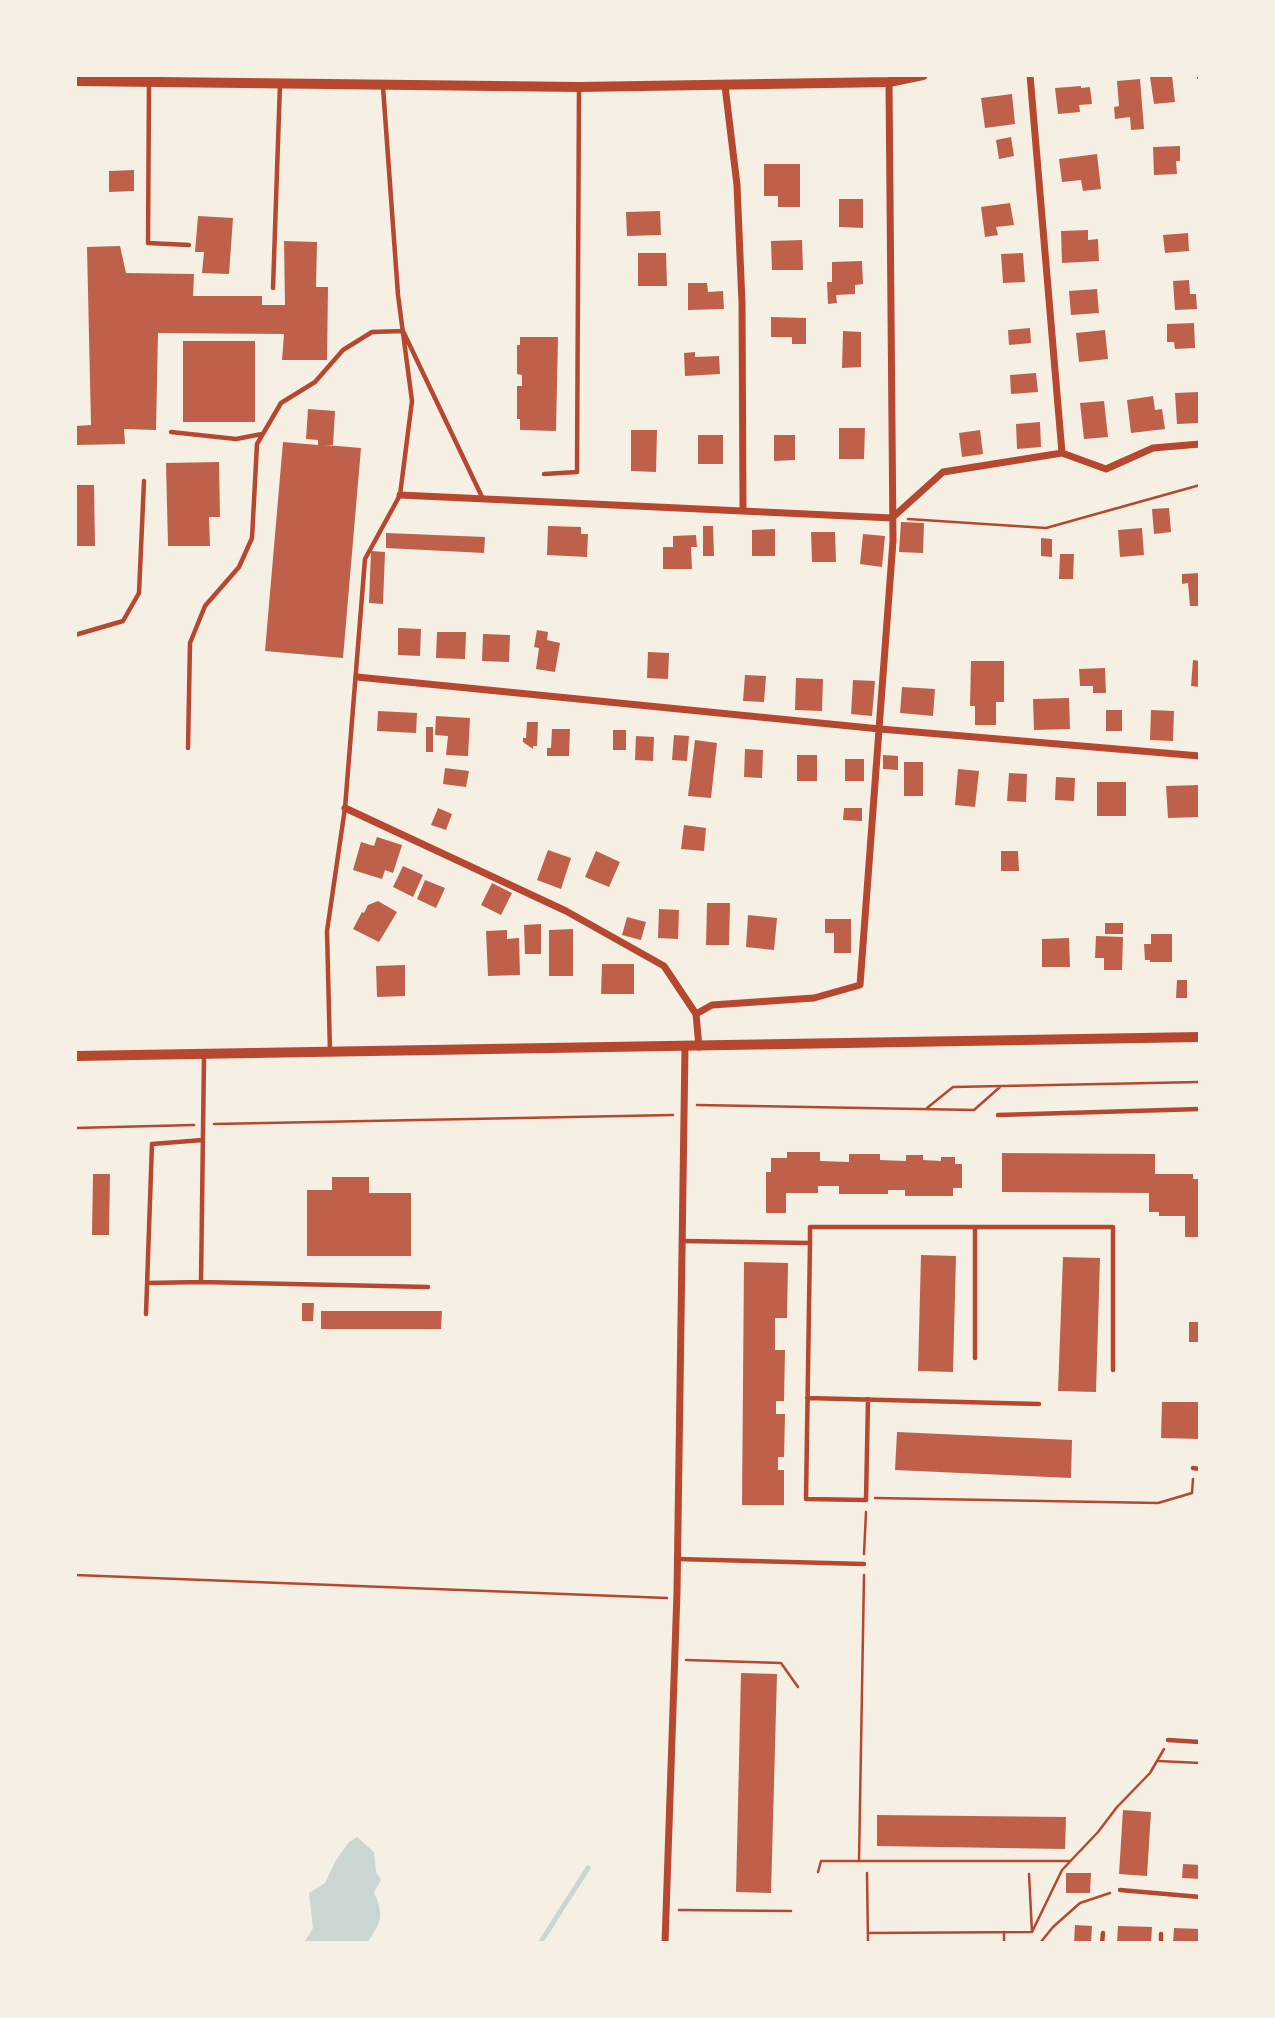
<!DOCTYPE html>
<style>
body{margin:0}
#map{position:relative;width:1275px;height:2018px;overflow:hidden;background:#f6efe4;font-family:Literata,serif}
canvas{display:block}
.frame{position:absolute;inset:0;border:77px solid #f6efe4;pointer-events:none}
</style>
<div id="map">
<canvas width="1275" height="2018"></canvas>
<div class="frame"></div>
</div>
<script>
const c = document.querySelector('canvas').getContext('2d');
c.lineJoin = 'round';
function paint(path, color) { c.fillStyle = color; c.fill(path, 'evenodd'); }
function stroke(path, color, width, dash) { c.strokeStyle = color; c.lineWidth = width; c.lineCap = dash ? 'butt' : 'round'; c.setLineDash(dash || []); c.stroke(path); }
paint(new Path2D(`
 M357 1837 374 1852 376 1872 381 1880 374 1892C384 1916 382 1922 367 1943H304L313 1928 309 1893 325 1883 336 1860 349 1842Z`), '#c9d6d2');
stroke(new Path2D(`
 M540 1943 588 1868`), '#c9d6d2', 5);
paint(new Path2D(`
 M1172 75 1175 102 1154 104 1150 77Z
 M1140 79 1144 129 1131 130 1130 117 1115 119 1114 107 1119 106 1117 81Z
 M1081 86V88L1090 87 1092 104 1079 105 1080 112 1058 114 1055 88Z
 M1012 94 1015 124 985 128 981 98Z
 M1011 137 1014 156 999 159 996 140Z
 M1180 146V161H1176L1177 174 1154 175 1153 147Z
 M1097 154 1101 189 1083 191 1081 180 1062 182 1059 159Z
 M764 164H800V207H778V196H764Z
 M134 170V191L109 192V171Z
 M839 199H863V228L839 227Z
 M1010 203 1014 225 996 227 998 235 985 237 981 207Z
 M660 211 661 235 627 236 626 212Z
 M198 216 233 218 229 274 202 273 204 252H195Z
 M1088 230V240L1098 239 1099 261 1062 263 1061 231Z
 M1188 233 1189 251 1165 253 1163 235Z
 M802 240 803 270H772L771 241Z
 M284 241 317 242 316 287H328L327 360H282L284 334 158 333 156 430 124 429 125 444 75 445V426L91 425 87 247 120 246 126 273 194 274 193 296H262V305H285Z
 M638 253H666L667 286H638Z
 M1023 253 1025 282 1003 283 1001 254Z
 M862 261 863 284 855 285V294L836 295 837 303 828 304 827 282H832V262Z
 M1189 280 1190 294H1196L1197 309 1175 310 1173 281Z
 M688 283H707L708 292 723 291 724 309 688 310Z
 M1097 289 1099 313 1071 315 1069 291Z
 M771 317 806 318V344H792V337H771Z
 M1194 323 1195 348 1175 349 1174 342H1167V324Z
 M1030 328 1031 343 1009 345 1008 330Z
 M1105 330 1108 359 1079 362 1076 333Z
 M843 331 861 332V367L842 368Z
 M520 337H558L556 431 520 430V419H517V386H522V375L517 374V345H520Z
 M183 341H255V422H183Z
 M695 352V357L719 356 720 374 685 376 684 353Z
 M1036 373 1038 392 1011 394 1010 375Z
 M1199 392 1200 423 1177 424 1175 393Z
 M1153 396 1155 410 1162 409 1165 429 1131 433 1127 400Z
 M1104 401 1108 437 1084 439 1080 403Z
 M308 409 335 411 333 445H325L361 448 343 658 265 651 283 442 318 445V440L306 439Z
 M1040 422 1041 447 1017 449 1016 424Z
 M839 428H865L864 459H839Z
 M631 430H657L656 472 631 471Z
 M980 430 983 454 962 457 959 433Z
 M698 435H723V464H698Z
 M774 435H795V460L774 461Z
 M219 462 220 517H209L210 546H168L166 463Z
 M76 485H94L95 546H77Z
 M1169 508 1171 532 1154 534 1152 509Z
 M901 522 924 523 923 553 899 552Z
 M548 526 581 527V534H588L587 557 547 555Z
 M703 526H713L714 556H703Z
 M1142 528 1144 555 1120 557 1118 530Z
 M775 529V556H752V530Z
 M811 532H835L836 562H812Z
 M386 533 485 537 484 553 386 548Z
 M863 534 885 536 882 567 860 564Z
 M696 535 697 547H691L692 569H663V547H673V536Z
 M1041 538 1052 539V557L1041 556Z
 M371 551 385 552 383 604 369 603Z
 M1060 554H1074L1073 579H1059Z
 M1200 573V606H1190L1188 583 1182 584V574Z
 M398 628 421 629 420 656 398 655Z
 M537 630 548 632 547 640 560 643 555 672 536 669 539 648 534 647Z
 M437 632H466L465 659 436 658Z
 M483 634 510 635 509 662 482 661Z
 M648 652 669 653 668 679 647 678Z
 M1193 660 1200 661V687L1191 686Z
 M971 661H1004V702H996V725H975V706H970Z
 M1105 668 1106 693H1093V686H1080L1079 669Z
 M745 675 766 676 764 702 743 701Z
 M796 678 823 679 822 711 795 710Z
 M853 680 875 681 872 716 851 714Z
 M902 687 935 689 933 716 900 713Z
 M1069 698 1070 729 1034 730 1033 699Z
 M1106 710H1122V731H1106Z
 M1151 710 1174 711 1173 741 1150 740Z
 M378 711 417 713 416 733 377 731Z
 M436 716 470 718 468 756 446 755 448 736 435 735Z
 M527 722H538L537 746H533V749L523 742V738H526Z
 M426 727H433V752H426Z
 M552 729H570L569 756H547V748H551Z
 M613 730H626V750H613Z
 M674 735 689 736 687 761 672 760Z
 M636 736 654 737 653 761 635 760Z
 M695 740 717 743 711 798 688 796Z
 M745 749 763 750 762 778 744 777Z
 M797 755H817V781H797Z
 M883 755 898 756V770L883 769Z
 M845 759H864V781H845Z
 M904 762H923V796H904Z
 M445 768 469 771 466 787 443 784Z
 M958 769 979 771 975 807 955 805Z
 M1009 773 1027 774 1026 802 1007 801Z
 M1056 777 1075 778 1074 801 1055 800Z
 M1097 782H1126V816H1097Z
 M1199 785 1200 817 1168 818 1166 786Z
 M438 808 452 814 446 830 431 825Z
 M844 808H862V821L843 820Z
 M684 825 706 828 704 851 681 849Z
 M377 837 402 845 393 873 385 870 382 879 353 870 361 842 374 846Z
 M548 850 571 858 561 889 537 880Z
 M596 851 620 862 609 887 585 877Z
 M1001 851H1018L1019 871H1001Z
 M403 866 423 875 413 897 393 887Z
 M425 880 445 888 436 908 417 899Z
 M492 883 512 893 501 915 481 905Z
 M378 901 397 912 379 942 353 929 362 912 364 913 368 905Z
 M707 903H730L729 945H706Z
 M659 909 679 910 678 939 658 938Z
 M748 915 777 918 774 950 746 947Z
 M627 917 646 922 641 940 622 935Z
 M825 919H851V953H834V933H825Z
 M1105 923H1123V934H1105Z
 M541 924V954H525L524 925Z
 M573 929V976H549V930Z
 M507 930V939L519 938 520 975 488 976 486 931Z
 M1151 934H1172V962H1150V960H1145L1144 944H1151Z
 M1096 936 1123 937 1122 970H1104V958H1095Z
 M1069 938 1070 967H1042V939Z
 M602 964H634V994H601Z
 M405 965V996L377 997 376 966Z
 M1177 980H1187V998H1176Z
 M787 1152H820V1161L849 1162V1154H880V1160L906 1161V1155H923V1160L941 1161V1157H955V1164H962V1188H953V1196H905V1190H888V1194H839V1186H818V1193H786V1213H766V1172H771V1158H787Z
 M1002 1153 1155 1154V1174H1193V1179H1200V1237H1185V1216H1159V1212H1149V1193L1002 1192Z
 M93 1174H110L109 1235H92Z
 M332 1177H369V1193H411V1256H307V1190H332Z
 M921 1255 956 1256 953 1372 918 1371Z
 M1063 1257 1100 1258 1096 1392 1058 1391Z
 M744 1262 788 1263 787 1318H775V1350H785L784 1401H776V1414H785L784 1457H778V1470H784V1505H742Z
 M302 1303H314L313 1321H302Z
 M321 1311H442L441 1329H321Z
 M1189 1322H1200V1342H1189Z
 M1162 1402H1200V1439L1161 1438Z
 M897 1432 1072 1440 1071 1478 895 1470Z
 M741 1673 777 1674 771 1893 736 1892Z
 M1123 1810 1151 1812 1147 1876 1119 1874Z
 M877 1815 1066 1817 1065 1849 877 1846Z
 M1183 1864 1200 1865V1879L1182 1878Z
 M1066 1873H1091L1090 1893H1066Z
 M1075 1925 1092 1926 1091 1943H1074Z
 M1118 1926 1152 1927 1151 1943H1117Z
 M1174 1928 1200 1929V1943H1173Z`), '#bf614a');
stroke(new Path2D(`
 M908 519 1046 528 1200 485
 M697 1105 974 1110 1000 1087
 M927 1108 953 1087 1200 1082
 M214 1124 673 1115
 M75 1128 194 1125
 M875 1498 1158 1503 1192 1493 1193 1479
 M864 1554 866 1512
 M75 1575 667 1598
 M686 1660 781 1663 798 1687
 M1158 1761 1200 1763
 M859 1861 864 1575
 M818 1872 821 1861H1070
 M867 1873 868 1943
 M679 1910 791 1911
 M1032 1932 1062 1870 1098 1832 1117 1807 1150 1773 1164 1749
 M868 1933 1032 1932 1029 1874
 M1004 1943V1932
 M1040 1943 1053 1927 1080 1903 1110 1893`), '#b5482f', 2.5);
stroke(new Path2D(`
 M149 82 148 243 189 245
 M273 288 280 84
 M171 432 236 439 262 434
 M544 474 577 472 579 88
 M75 635 123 621 139 593 144 481
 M188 748 190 643 205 606 239 567 252 538 257 444 281 403 315 382 343 350 372 332 403 331 483 499
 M330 1052 327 931 345 808 365 559 400 495 412 401 398 295 383 87
 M204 1056 201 1282 428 1287
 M998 1115 1200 1109
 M683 1241 810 1243V1227H1113V1370
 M810 1243 806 1499 866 1500 868 1399
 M147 1283 201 1282
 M146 1314 152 1144 203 1140
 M975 1358V1227
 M807 1398 1039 1404
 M1193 1468 1200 1469
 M678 1559 864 1564
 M1168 1740 1200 1742
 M1120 1890 1200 1897
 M1102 1943 1103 1933
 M1161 1943V1934`), '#b5482f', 4.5);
stroke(new Path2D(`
 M1030 75 1062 453
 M1200 75V76
 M725 86 737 185 742 303 743 510
 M400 495 892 518 943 472 1062 453 1106 469 1153 448 1200 444
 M357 677 880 729 1200 756
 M345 808 566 911 664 966 696 1014 699 1047
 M696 1014 712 1005 814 998 860 985 893 541 889 82
 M665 1943 677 1592 685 1047`), '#b5482f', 7);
stroke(new Path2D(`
 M75 81 579 87 889 82 923 75
 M75 1056 1200 1037`), '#b5482f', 10);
</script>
